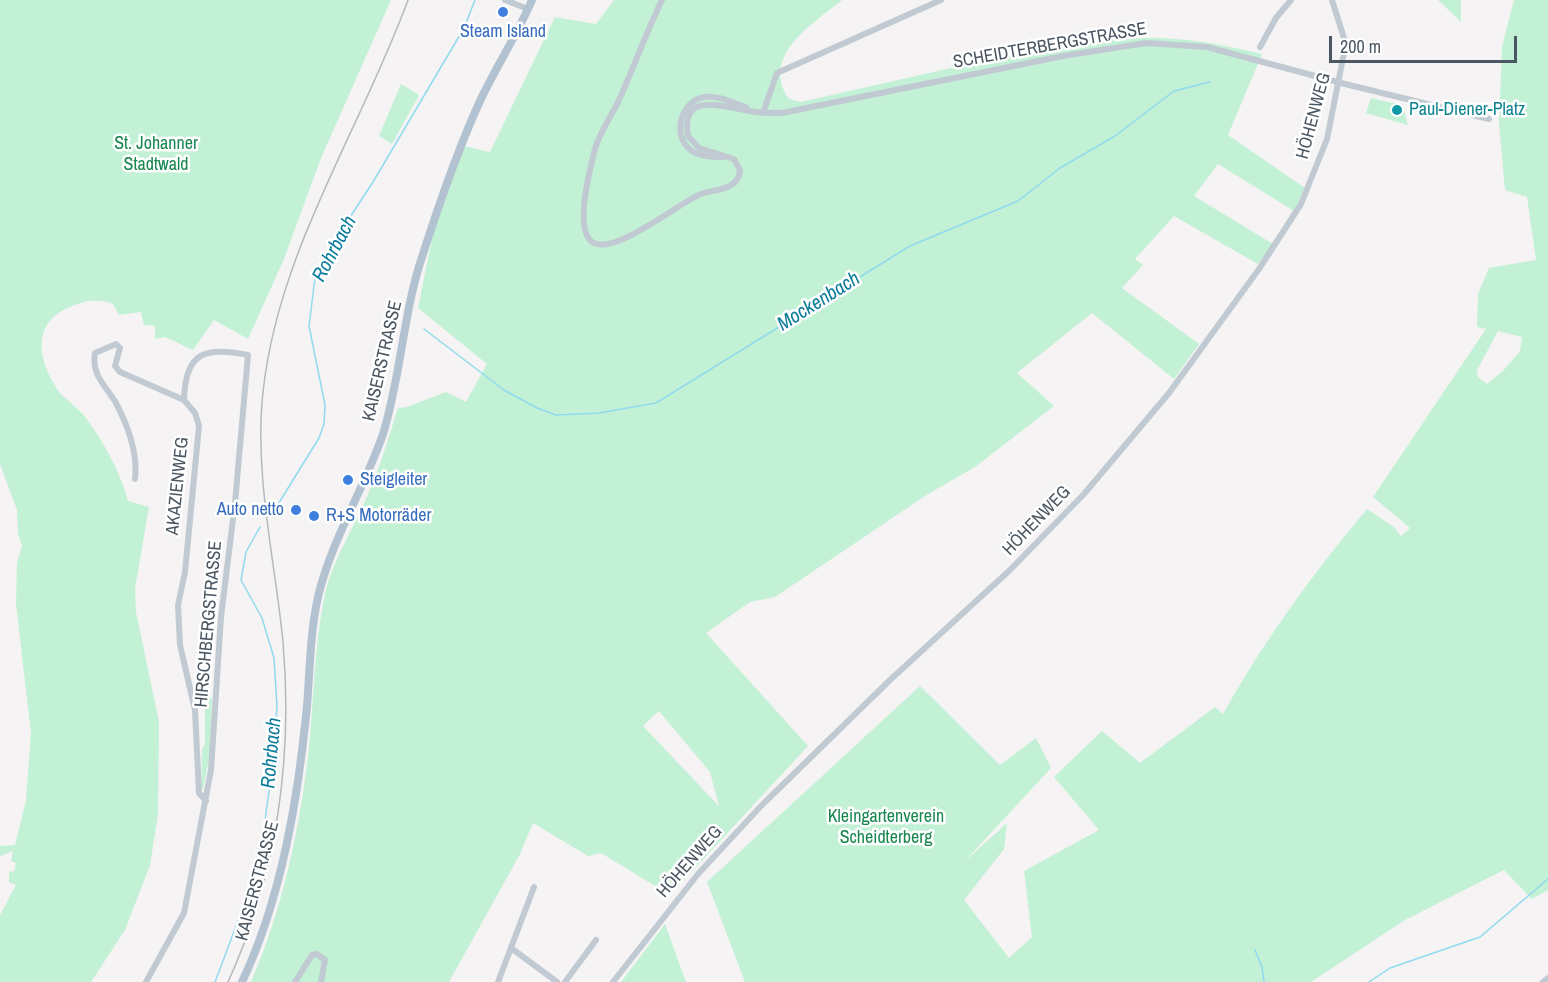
<!DOCTYPE html>
<meta charset="utf-8">
<style>
body{margin:0}
#map{position:relative;width:1548px;height:982px;overflow:hidden;background:#f5f3f3;font-family:"Archivo Narrow",sans-serif}
canvas{display:block}
.scale{position:absolute;left:1329px;top:36px;width:188px;height:27px;box-sizing:border-box;border:3px solid #4a5661;border-top:0;padding-left:8px;font-size:18px;line-height:21px;white-space:nowrap;color:#4a5661;-webkit-text-stroke:4px #fff;paint-order:stroke}
</style>
<div id="map">
<canvas width="1548" height="982"></canvas>
<div class="scale">200 m</div>
</div>
<script>
const c = document.querySelector('canvas').getContext('2d');
c.lineJoin = 'round';
function paint(path, color) { c.fillStyle = color; c.fill(path, 'evenodd'); }
function stroke(path, color, width, dash) { c.strokeStyle = color; c.lineWidth = width; c.lineCap = dash ? 'butt' : 'round'; c.setLineDash(dash || []); c.stroke(path); }
function drawText(font, color, halo, rows, align = 'center') {
  c.font = font + ' "Archivo Narrow",sans-serif'; c.lineWidth = 5; c.setLineDash([]); c.textBaseline = 'middle'; c.strokeStyle = halo; c.fillStyle = color; for (const [text, x, y, turn = 0] of rows) {
    c.save(); c.translate(x, y); c.rotate((+turn || 0) * Math.PI / 180); c.textAlign = isNaN(turn) ? turn : align; if (halo) c.strokeText(text, 0, 0); c.fillText(text, 0, 0); c.restore();
  }
}
paint(new Path2D(`
 M0 0H391L321 158 284 259 248 339 214 320 193 350 165 337 155 339V326L144 325 141 312 119 315 113 304C96 297 82 301 65 309 31 326 39 362 57 389 65 400 78 407 86 418 104 443 120 471 128 501L149 507 135 588 136 612 159 722 158 814 150 865 125 930 91 982H0V915L16 885 9 882V871L14 872 16 863 11 861 13 851 0 856V846L15 845 26 800 31 733 16 604 17 563 22 546 18 534 17 510 0 464Z
 M614 0H842C814 23 759 56 789 99L801 102 1119 30 1116 40C1167 34 1213 42 1262 54L1228 135 1305 188 1294 211 1218 164 1194 196 1273 244 1258 264 1174 216 1135 259 1143 265 1122 288 1199 344 1174 379 1092 313 1017 373 1054 406 975 467 928 494 775 597 750 602 706 633 808 746 670 895 601 853 588 856 533 823 520 854 449 982H251C283 908 300 828 309 748 314 698 314 648 324 599 331 562 354 528 368 494 380 466 389 437 398 408L407 407 446 392 466 402 487 364 418 308 433 234 464 146 490 152 555 17 596 24ZM659 711 710 772 719 806 643 726Z
 M1438 0H1461V22Z
 M1514 0H1548V890L1532 899 1504 870 1405 920 1311 982H745L707 882 920 686 1000 765 1036 738 1051 768 964 862 1007 823 1004 849 964 900 1009 958 1032 937 1024 871 1099 830 1054 777 1102 731 1140 763 1215 707 1223 714C1266 638 1311 576 1367 509L1394 527 1401 536 1410 528 1373 497 1486 329 1477 327 1478 294 1489 268 1536 260 1527 197 1505 190 1499 124 1502 47ZM1498 331 1522 337 1520 351 1503 371 1487 384 1478 377 1477 370Z
 M401 84 419 95 392 144 379 136Z
 M1371 98 1402 105 1408 125 1366 113Z
 M205 698H212L210 754 203 790 201 786 202 749 205 744Z
 M665 924 686 982H621Z`), '#c3f1d5');
stroke(new Path2D(`
 M424 329 504 390 537 408 556 415 599 413 656 403 910 246 1018 201 1060 168 1115 136 1174 91 1210 82
 M272 514 319 438 324 424 325 405 309 326 315 278 337 237 373 182 464 28 475 0
 M1255 950 1262 967 1264 982
 M215 982 249 892 264 828 273 761 277 706 274 658 262 618 241 580 246 552 260 527
 M1369 982 1390 968 1480 937 1548 879`), '#90daee', 1.5);
stroke(new Path2D(`
 M505 0 528 9
 M662 0C646 33 634 67 619 100 611 117 600 132 595 149 590 169 576 222 589 239 607 263 679 202 701 194 716 189 739 190 740 170L734 159 699 148 688 136C680 90 724 107 749 111 760 113 771 113 782 113L1063 56 1146 43 1207 47 1345 84 1489 119
 M1260 47 1276 18 1291 0
 M763 113 777 73 941 0
 M724 157C713 157 701 157 692 151 671 137 680 100 705 97 718 95 733 103 746 107
 M135 479C138 454 128 426 116 403 106 386 91 375 95 353L116 344 120 348 115 366 120 372 184 400 195 413 199 426 185 572 178 605 180 645 195 710 199 793 206 801
 M511 948 557 982
 M146 982 184 913 211 770 221 617 235 503 248 355C205 346 185 352 184 400
 M295 982 312 955 317 954 325 960 321 982
 M498 982 534 887
 M565 982 596 940
 M613 982 698 874 761 806 890 680 1010 570 1084 494 1169 393 1259 269 1301 204 1327 139 1344 53V38L1332 0
 M1543 982 1548 978`), '#c1cad2', 6);
stroke(new Path2D(`
 M242 982C282 897 298 798 307 706 310 669 310 633 318 597 331 541 364 489 383 434 401 376 403 314 422 257 439 204 457 151 480 101 496 67 517 35 532 0`), '#b3c2d1', 8);
stroke(new Path2D(`
 M228 982C277 875 293 758 283 642 275 560 254 475 263 392 278 251 360 131 408 0`), '#b5b8bd', 1.5);
for (const [x, y, r, color] of [
 [503,12,6,"#3f7fe0"],
 [1397,110,6,"#0f9aa8"],
 [348,480,6,"#3f7fe0"],
 [296,510,6,"#3f7fe0"],
 [314,516,6,"#3f7fe0"]
]) { const dot = new Path2D(); dot.arc(x, y, r, 0, 2 * Math.PI); c.fillStyle = color; c.fill(dot); stroke(dot, '#fff', 2); }
drawText('18px', '#366cbe', '#fff', [
 ["Steam Island",503,32,"center"],
 ["Steigleiter",360,480],
 ["Auto netto",284,510,"right"],
 ["R+S Motorräder",326,516]
], 'left');
drawText('18px', '#4a5661', '#fff', [
 ["SCHEIDTERBERGSTRASSE",1050,46,-10],
 ["HÖHENWEG",1314,116,-75],
 ["KAISERSTRASSE",383,361,-77],
 ["AKAZIENWEG",178,486,-84],
 ["HÖHENWEG",1037,521,-46],
 ["HIRSCHBERGSTRASSE",209,624,-85],
 ["HÖHENWEG",690,862,-49],
 ["KAISERSTRASSE",258,881,-75]
]);
drawText('18px', '#0d838f', '#fff', [
 ["Paul-Diener-Platz",1409,110]
], 'left');
drawText('18px', '#17864f', '#fff', [
 ["St. Johanner",156,144],
 ["Stadtwald",156,165],
 ["Kleingartenverein",886,817],
 ["Scheidterberg",886,838]
]);
drawText('italic 20px', '#0c7c9b', '#fff', [
 ["Rohrbach",335,249,-62],
 ["Mockenbach",819,302,-32],
 ["Rohrbach",272,753,-85]
]);
</script>
